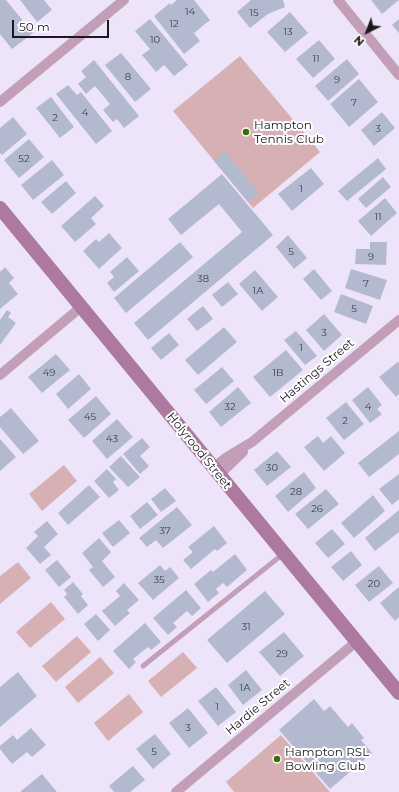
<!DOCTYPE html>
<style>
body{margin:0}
#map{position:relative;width:399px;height:792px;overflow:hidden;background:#ede4fa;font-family:Montserrat,sans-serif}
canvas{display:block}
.north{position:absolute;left:347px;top:12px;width:40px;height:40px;-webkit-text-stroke:3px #fff;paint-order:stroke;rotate:222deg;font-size:11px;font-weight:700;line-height:16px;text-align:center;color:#1b1820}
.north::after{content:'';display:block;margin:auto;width:14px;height:18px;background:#1b1820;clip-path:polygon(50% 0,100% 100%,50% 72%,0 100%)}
.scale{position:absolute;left:12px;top:20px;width:97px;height:18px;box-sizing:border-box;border:2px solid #1b1820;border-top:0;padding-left:5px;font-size:12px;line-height:14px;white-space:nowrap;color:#1b1820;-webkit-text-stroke:3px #fff;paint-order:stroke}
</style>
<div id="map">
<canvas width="399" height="792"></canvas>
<div class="north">N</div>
<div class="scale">50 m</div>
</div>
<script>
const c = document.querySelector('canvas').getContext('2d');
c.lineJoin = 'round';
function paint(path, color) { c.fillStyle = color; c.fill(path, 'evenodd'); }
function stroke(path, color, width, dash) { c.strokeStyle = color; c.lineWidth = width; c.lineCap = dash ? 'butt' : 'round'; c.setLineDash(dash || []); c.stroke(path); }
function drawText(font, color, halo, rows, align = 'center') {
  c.font = font + ' Montserrat,sans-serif'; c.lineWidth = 4; c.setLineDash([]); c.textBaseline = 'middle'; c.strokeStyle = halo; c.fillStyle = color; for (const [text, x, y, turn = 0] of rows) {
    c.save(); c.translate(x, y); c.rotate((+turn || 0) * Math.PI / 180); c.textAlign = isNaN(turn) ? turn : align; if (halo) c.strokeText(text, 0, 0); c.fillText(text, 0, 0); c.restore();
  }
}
paint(new Path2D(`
 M240 56 320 152 253 208 173 111Z
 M64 465 77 481 42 511 29 494Z
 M18 562 31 578 0 604V576Z
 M51 602 65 619 30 648 16 632Z
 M77 636 91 652 56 682 42 666Z
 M183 652 197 668 161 697 148 681Z
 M100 657 114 673 78 703 65 687Z
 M129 694 143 712 108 741 94 723Z
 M281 735 330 792H234L226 782Z`), '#d7b0b4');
paint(new Path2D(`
 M0 0H6L33 33 12 49 0 34Z
 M20 0H44L52 10 37 22Z
 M177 0H194L210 20 194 33 200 41 184 54 154 16 170 3 171 5Z
 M251 0H283L285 7 268 14 250 28 237 12Z
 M371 0H399L382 14Z
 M290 12 308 33 285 52 267 32Z
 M150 19 188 65 174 76 164 65 156 72 142 55 150 49 135 31Z
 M399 19V33L392 25Z
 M319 40 335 59 313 78 296 59Z
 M121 53 151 89 135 102 105 65Z
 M347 59 359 74 328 101 315 86Z
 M94 60 139 116 124 128 117 119 113 122 103 110 110 104 95 86 86 94 78 84 86 77 81 71Z
 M359 79 378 102 349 127 330 104Z
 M68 85 77 95 81 92 112 131 96 144 56 94Z
 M51 97 74 127 60 138 36 108Z
 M382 112 395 128 374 146 361 130Z
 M13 117 27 134 2 155 0 153V128Z
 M29 139 44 157 19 178 4 160Z
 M225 152 259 193 248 202 214 161Z
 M378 158 386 169 347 201 338 191Z
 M52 160 64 175 33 200 21 185Z
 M311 168 324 184 292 211 278 194Z
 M222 174 273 235 148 340 134 323 242 232 219 204 181 235 168 219Z
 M383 177 391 187 366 208 358 199Z
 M66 181 76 193 52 214 41 202Z
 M95 196 104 206 91 218 96 224 75 242 61 226Z
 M385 198 397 213 371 236 358 221Z
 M109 233 122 248 99 269 83 251 96 239 99 242Z
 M288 235 307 258 294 269 276 247Z
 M180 242 193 257 126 313 114 298Z
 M370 242H387L386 265 355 264 356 249H370Z
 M127 257 139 271 114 292 107 283 114 277 110 272Z
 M5 267 14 278 9 283 18 294 0 309V272Z
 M314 269 332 291 321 300 303 279Z
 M351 269 387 280 380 300 345 288Z
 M255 270 278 297 262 311 239 284Z
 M228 282 238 294 222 307 212 295Z
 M341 294 373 306 366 324 334 312Z
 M203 306 213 319 197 331 187 319Z
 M7 310 11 313 8 317 16 323 0 345V320Z
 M324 314 342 335 324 351 306 330Z
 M224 327 237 342 198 375 185 360Z
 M296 331 317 356 305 365 284 340Z
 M169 333 179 345 161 360 151 348Z
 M286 350 303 370 270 397 253 377Z
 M56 354 70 370 42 393 28 377Z
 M398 362 399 363V394L396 397 379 377Z
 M222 367 234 381 206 404 194 390Z
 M79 374 91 389 68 409 56 394Z
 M238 387 251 403 221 427 209 412Z
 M368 387 382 405 377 409 382 414 370 423 352 400Z
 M96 396 111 414 84 438 68 420Z
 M346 402 364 424 344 440 326 418Z
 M11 408 39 441 23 454 0 427V417Z
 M117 419 133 437 107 459 92 441Z
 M399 431V454L369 477 358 463Z
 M318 436 323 443 331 436 345 453 324 471 304 447Z
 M142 438 150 447 140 456 149 466 140 474 123 454Z
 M0 439 16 457 0 471Z
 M277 451 291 467 267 486 254 470Z
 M121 456 140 477 128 487 109 467Z
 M107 469 116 479 113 482 119 490 109 498 94 481Z
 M304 472 316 488 288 512 275 496Z
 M399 474V499L392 505 379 489Z
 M89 485 100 497 68 525 58 513Z
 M165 488 176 501 161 512 151 499Z
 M326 489 339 504 308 529 295 514Z
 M373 495 385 511 354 538 341 523Z
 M147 502 158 515 140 529 130 516Z
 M177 507 192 525 163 548 156 540 147 547 139 538Z
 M399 510V532L375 551 365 538Z
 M119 520 130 533 113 547 102 533Z
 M47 521 58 534 44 547 51 555 40 564 26 548 38 536 34 532Z
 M214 526 227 543 217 551 215 549 191 569 183 560 193 552 188 547Z
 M332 529 345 544 328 558 315 543Z
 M99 538 111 552 102 561 115 577 103 587 89 570 93 567 82 553Z
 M351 551 362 565 343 581 331 567Z
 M235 554 247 570 227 587 223 583 216 589 219 593 208 602 194 584 211 570 213 572Z
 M57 560 71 577 59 587 45 570Z
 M160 565 165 571 170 567 179 578 153 600 138 583Z
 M379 566 393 583 369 602 355 585Z
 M73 582 83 594 81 596 88 605 78 614 64 597 67 594 64 590Z
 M124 583 139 600 127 610 130 613 115 626 102 611 120 596 116 591Z
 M399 587V617L395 621 380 603Z
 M186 590 201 608 192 616 187 611 173 623 177 627 168 635 153 618Z
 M265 591 285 614 227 663 207 640Z
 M96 614 110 630 98 641 84 624Z
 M145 623 161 642 151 650 148 647 133 659 136 662 129 669 113 651Z
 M284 632 304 656 280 676 259 652Z
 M246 670 262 690 243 705 228 685Z
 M18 672 37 696 0 727V687Z
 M216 687 236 712 218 726 198 701Z
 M314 699 324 711 330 706 348 727 352 723 364 738 361 740 372 753 330 789 279 730Z
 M188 708 208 733 189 748 169 723Z
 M31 728 46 745 32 757 27 752 12 764 0 749V746L13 735 17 740Z
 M155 734 171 754 153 769 136 749Z
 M133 766 145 780 130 792H114L109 786Z
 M42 774 57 792H21V791Z`), '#b3bacf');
stroke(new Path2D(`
 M143 666 283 554`), '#c29eb7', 5);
stroke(new Path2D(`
 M338 0 399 75
 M0 102 124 0
 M0 375 81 307
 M213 468 227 457 252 442 399 320
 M219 475 243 452
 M176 792 356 642`), '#c29eb7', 10);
stroke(new Path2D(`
 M0 208 399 693`), '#ad799e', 14);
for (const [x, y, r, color] of [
 [246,132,4,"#357000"],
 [277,759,4,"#357000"]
]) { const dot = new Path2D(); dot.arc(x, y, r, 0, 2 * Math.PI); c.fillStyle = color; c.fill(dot); stroke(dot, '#fff', 1.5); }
drawText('10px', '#41404c', null, [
 ["14",190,12],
 ["15",254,13],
 ["12",174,24],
 ["13",288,32],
 ["10",155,40],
 ["11",316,59],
 ["8",128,77],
 ["9",337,80],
 ["7",354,103],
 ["4",85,113],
 ["2",55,118],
 ["3",378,129],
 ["52",24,159],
 ["1",301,189],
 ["11",378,217],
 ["5",291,252],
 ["9",371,257],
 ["38",203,279],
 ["7",366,284],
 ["1A",258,291],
 ["5",354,309],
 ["3",324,333],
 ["1",301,348],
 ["49",49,373],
 ["1B",278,373],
 ["32",230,407],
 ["4",368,407],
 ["45",90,417],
 ["2",345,421],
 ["43",112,439],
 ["30",272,468],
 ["28",296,492],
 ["26",317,509],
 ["37",165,531],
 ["35",159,580],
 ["20",374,584],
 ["31",246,627],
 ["29",282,654],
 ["1A",245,688],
 ["1",217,707],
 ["3",188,728],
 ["5",154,752]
]);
drawText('12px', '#1b1820', '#fff', [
 ["Hampton",254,125],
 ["Tennis Club",254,139],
 ["Hampton RSL",285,752],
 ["Bowling Club",285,766]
], 'left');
drawText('12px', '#1b1820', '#fff', [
 ["Hastings Street",317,371,-40],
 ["Holyrood Street",199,451,51],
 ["Hardie Street",258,707,-40]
]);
</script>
